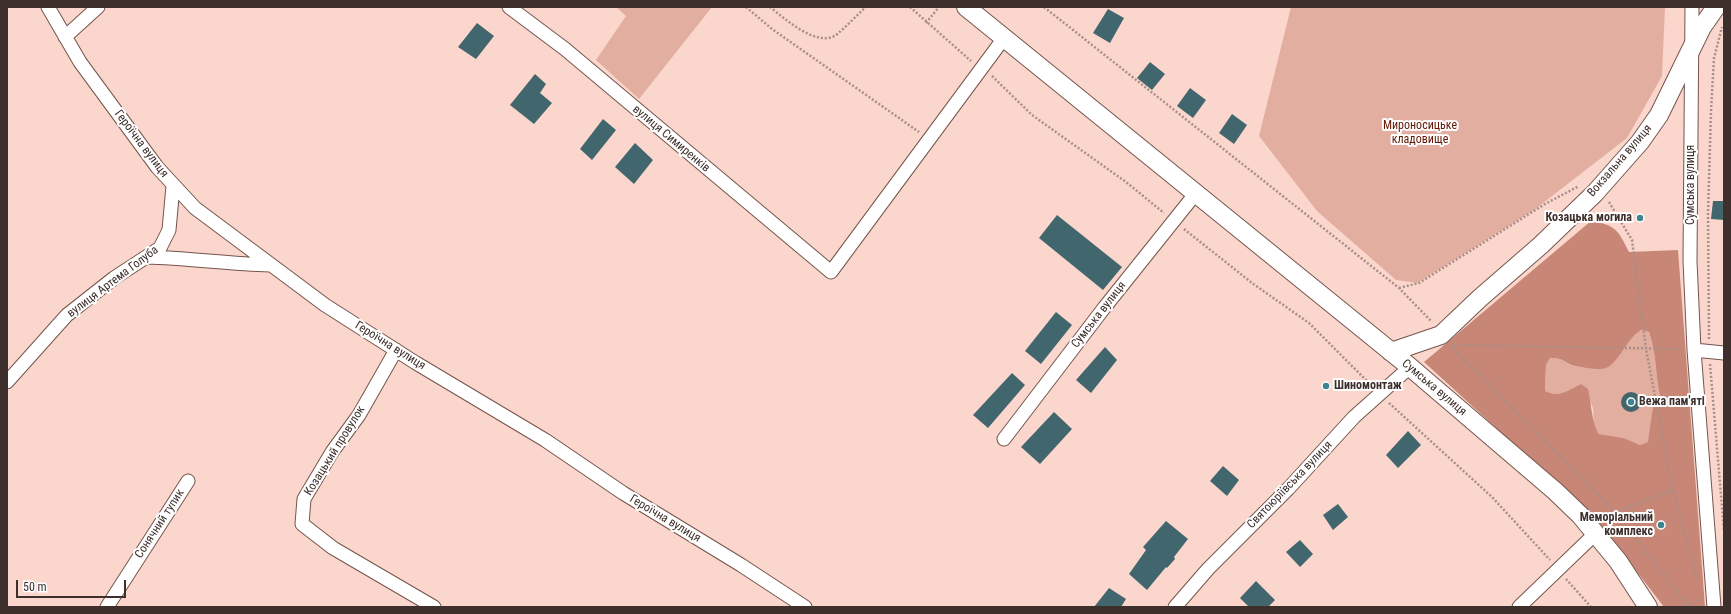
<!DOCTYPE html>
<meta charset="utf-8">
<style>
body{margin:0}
#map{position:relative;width:1731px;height:614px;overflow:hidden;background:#fbd6cc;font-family:"Roboto Condensed",sans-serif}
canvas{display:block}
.frame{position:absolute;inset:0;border:8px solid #3d2f2b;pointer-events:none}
.scale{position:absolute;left:16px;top:580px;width:110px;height:18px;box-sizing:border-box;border:2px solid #3d2f2b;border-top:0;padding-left:5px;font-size:12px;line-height:14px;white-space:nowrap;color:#3d2f2b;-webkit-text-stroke:3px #fff;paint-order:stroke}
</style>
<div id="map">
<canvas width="1731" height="614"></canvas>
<div class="frame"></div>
<div class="scale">50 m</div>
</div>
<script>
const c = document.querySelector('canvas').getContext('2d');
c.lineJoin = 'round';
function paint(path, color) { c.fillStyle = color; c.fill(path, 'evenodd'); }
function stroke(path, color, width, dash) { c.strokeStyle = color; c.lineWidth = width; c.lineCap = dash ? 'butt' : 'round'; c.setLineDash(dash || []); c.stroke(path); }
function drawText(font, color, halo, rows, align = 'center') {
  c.font = font + ' "Roboto Condensed",sans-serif'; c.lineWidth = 4; c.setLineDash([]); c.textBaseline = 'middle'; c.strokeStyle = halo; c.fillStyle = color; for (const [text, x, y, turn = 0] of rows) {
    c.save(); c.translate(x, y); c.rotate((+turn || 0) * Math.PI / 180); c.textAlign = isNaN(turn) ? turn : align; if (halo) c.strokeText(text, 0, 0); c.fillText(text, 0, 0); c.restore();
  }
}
paint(new Path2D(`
 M616 7H712L639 99 596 60 626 16Z
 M1291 7H1665L1662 76 1627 138 1534 210 1417 283 1396 280 1317 211 1259 136Z
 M1641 330 1649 332C1657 354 1655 377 1661 400L1653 406 1649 442 1640 445 1624 438 1599 434 1594 427 1593 408 1581 384C1567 392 1561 398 1545 391L1546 365 1550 358C1564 357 1565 364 1576 366 1585 368 1603 372 1610 366 1623 355 1627 339 1641 330Z`), '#e2aea0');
paint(new Path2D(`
 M1591 221C1616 225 1618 230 1629 252L1678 250 1705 607H1664L1597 520 1424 362ZM1641 330 1649 332C1657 354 1655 377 1661 400L1653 406 1648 442 1640 445 1624 438 1599 434C1592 424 1591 402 1588 389L1581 384C1567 391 1560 398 1545 391L1546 365 1550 358C1564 357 1565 364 1576 366 1585 368 1603 372 1610 366 1623 355 1627 339 1641 330Z`), '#c88776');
paint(new Path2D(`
 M1108 9 1124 18 1110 43 1093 33Z
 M477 23 494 36 476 59 458 47Z
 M1150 62 1165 74 1152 90 1137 78Z
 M535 74 546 84 540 93 552 103 534 124 510 105Z
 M1190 88 1206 100 1193 118 1177 106Z
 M1232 114 1247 125 1234 144 1219 133Z
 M603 119 616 130 592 160 580 149Z
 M635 143 653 160 634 184 615 167Z
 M1713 201H1724V220L1711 219Z
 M1057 215 1122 267 1103 290 1039 238Z
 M1056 312 1072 325 1041 364 1025 351Z
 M1105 347 1117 360 1091 393 1076 380Z
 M1012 373 1025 385 988 428 973 415Z
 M1621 402a10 10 0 1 1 20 0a10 10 0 1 1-20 0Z
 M1054 412 1072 429 1040 464 1021 447Z
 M1408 431 1421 445 1398 468 1386 455Z
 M1223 466 1239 480 1227 496 1210 481Z
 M1338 504 1348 517 1333 530 1323 515Z
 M1166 521 1188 539 1174 557 1175 559 1167 568 1166 567 1147 590 1129 574 1146 550 1143 547Z
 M1300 540 1313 554 1300 567 1286 552Z
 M1256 581 1275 600 1268 607H1249L1240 598Z
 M1109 588 1126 599 1121 607H1094Z`), '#42666d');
const street = new Path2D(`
 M48 7 80 62 157 167 195 208 325 305 416 363 545 440 623 493 741 565 805 607
 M509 7 565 49 831 272 1004 38
 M1692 7 1690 261 1694 350 1714 607
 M65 37 98 7
 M147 257C188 258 229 264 270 265
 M396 350 359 415 332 452 304 499 302 524 333 548 434 607
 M1694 350 1724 353
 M7 382 67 315 114 278 160 248 169 230 173 186
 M1004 439 1104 308 1196 193
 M107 607 188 481
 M1175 607 1208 569 1288 489 1354 417 1410 367
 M1519 607 1596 533`);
const secondary = new Path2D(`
 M966 7 1410 367 1555 491 1580 515 1618 561 1648 607
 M1391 352 1441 335 1480 298 1541 245 1595 193 1640 142 1659 115 1702 27 1716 7`);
stroke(street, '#74554d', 15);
stroke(secondary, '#74554d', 20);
stroke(new Path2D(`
 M746 7 772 29 919 132
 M770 7C784 18 817 48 836 35 846 27 856 16 866 7
 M910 7 971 61
 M1044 7 1399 288 1432 322
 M926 23 939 7
 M992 76 1032 115 1126 182 1164 213
 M1609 202 1632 240 1646 349 1673 490 1697 579
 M1184 229 1252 283 1309 323 1371 385
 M1399 288 1419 283 1545 204 1579 186
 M1709 339 1708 214 1711 111 1714 58 1722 27
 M1453 345 1682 349
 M1451 346 1615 512 1689 607
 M1710 364 1724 531
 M1389 403 1492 497 1550 560
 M1615 512 1673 490
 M1566 579 1591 607
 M1688 605 1700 599`), '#a98e87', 2.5, [2, 2]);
stroke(street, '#fff', 13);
stroke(secondary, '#fff', 18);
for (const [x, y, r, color] of [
 [1640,218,4,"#3f8491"],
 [1326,386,4,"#3f8491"],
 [1631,402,4,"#3f8491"],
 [1661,525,4,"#3f8491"]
]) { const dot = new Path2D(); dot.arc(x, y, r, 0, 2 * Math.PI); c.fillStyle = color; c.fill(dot); stroke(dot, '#fff', 1.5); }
drawText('12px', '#621501', '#fff', [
 ["Мироносицьке",1420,126],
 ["кладовище",1420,140]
]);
drawText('12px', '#3d2f2b', '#fff', [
 ["вулиця Симиренків",671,139,40],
 ["Героїчна вулиця",141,144,53],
 ["Вокзальна вулиця",1620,161,-49],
 ["Сумська вулиця",1691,185,-90],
 ["вулиця Артема Голуба",113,282,-37],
 ["Сумська вулиця",1099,315,-52],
 ["Героїчна вулиця",390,346,32],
 ["Сумська вулиця",1434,388,40],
 ["Козацький провулок",335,451,-58],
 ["Святоюріївська вулиця",1290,485,-46],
 ["Героїчна вулиця",665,519,31],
 ["Сонячний тупик",160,524,-57]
]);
drawText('bold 12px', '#3d2f2b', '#fff', [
 ["Козацька могила",1632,218],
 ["Шиномонтаж",1334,386,"left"],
 ["Вежа пам'яті",1639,402,"left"],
 ["Меморіальний",1653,518],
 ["комплекс",1653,532]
], 'right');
</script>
